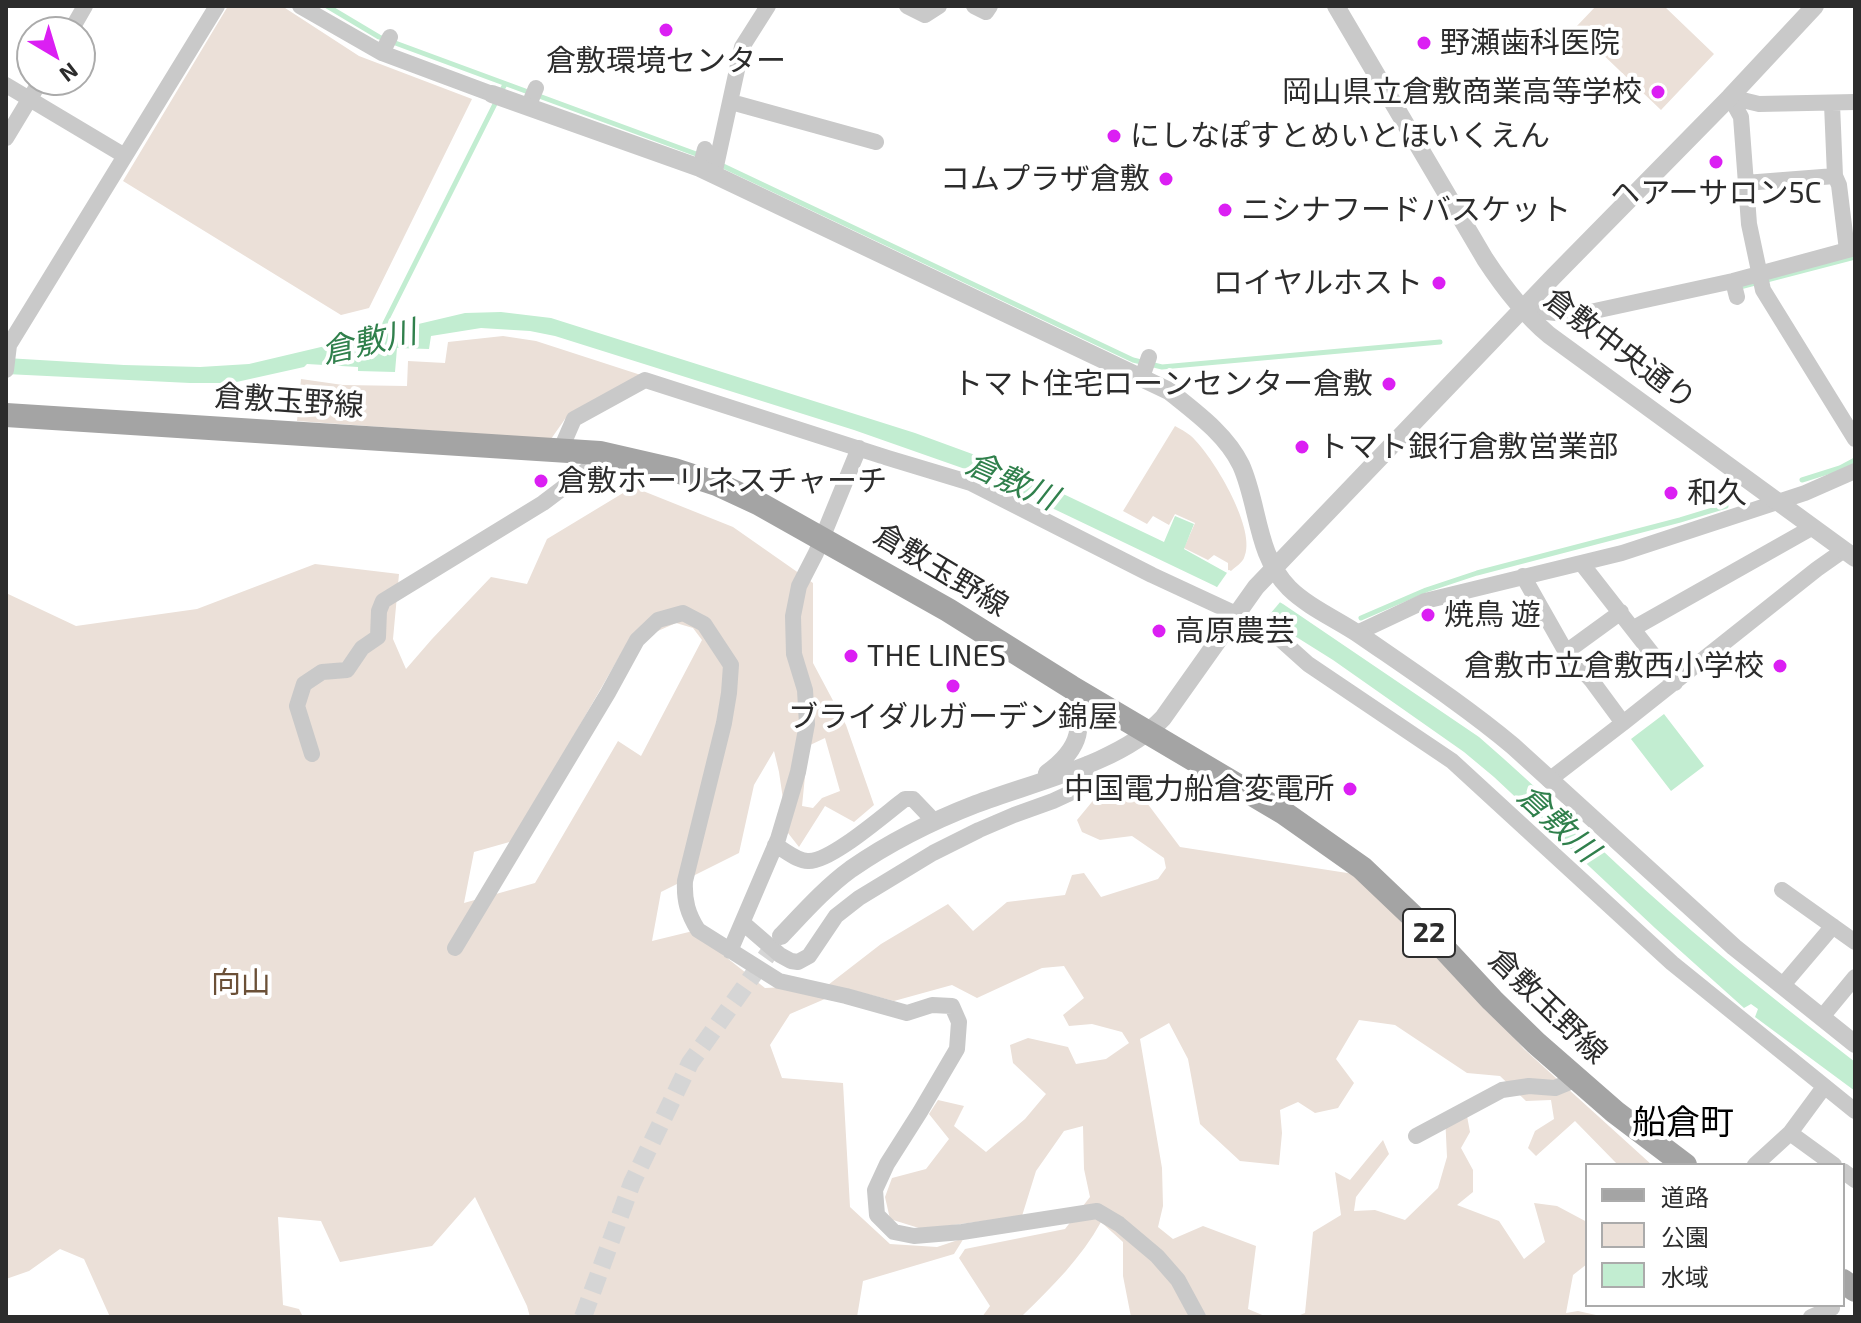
<!DOCTYPE html>
<meta charset="utf-8">
<style>
body{margin:0}
#map{position:relative;width:1861px;height:1323px;overflow:hidden;background:#fff;font-family:"Exo 2","Noto Sans JP",sans-serif}
canvas{display:block}
.frame{position:absolute;inset:0;border:8px solid #2c2c2c;pointer-events:none}
.legend{position:absolute;left:1585px;top:1163px;width:260px;height:144px;box-sizing:border-box;background:#fff;border:2px solid #ababab;margin:0;padding:10px 14px;list-style:none;font-size:24px;color:#2c2c2c}
.legend li{display:flex;align-items:center;gap:16px;height:40px}
.legend b{width:40px;border:2px solid #ababab}
.north{position:absolute;left:16px;top:16px;width:80px;height:80px;box-sizing:border-box;background:#fff;border:2px solid #ababab;border-radius:50%;rotate:142deg;font-size:22px;font-weight:700;line-height:32px;text-align:center;color:#2c2c2c}
.north::after{content:'';display:block;margin:auto;width:28px;height:36px;background:#db1ff3;clip-path:polygon(50% 0,100% 100%,50% 72%,0 100%)}
</style>
<div id="map">
<canvas width="1861" height="1323"></canvas>
<div class="frame"></div>
<ul class="legend">
<li><b style="height:10px;background:#a4a4a4"></b>道路</li>
<li><b style="height:22px;background:#ebe0d8"></b>公園</li>
<li><b style="height:22px;background:#c2edd1"></b>水域</li>
</ul>
<div class="north">N</div>
</div>
<script>
const c = document.querySelector('canvas').getContext('2d');
c.lineJoin = 'round';
function paint(path, color) { c.fillStyle = color; c.fill(path, 'evenodd'); }
function stroke(path, color, width, dash) { c.strokeStyle = color; c.lineWidth = width; c.lineCap = dash ? 'butt' : 'round'; c.setLineDash(dash || []); c.stroke(path); }
function drawText(font, color, halo, rows, align = 'center') {
  c.font = font + ' "Exo 2","Noto Sans JP",sans-serif'; c.lineWidth = 8; c.setLineDash([]); c.textBaseline = 'middle'; c.strokeStyle = halo; c.fillStyle = color; for (const [text, x, y, turn = 0] of rows) {
    c.save(); c.translate(x, y); c.rotate((+turn || 0) * Math.PI / 180); c.textAlign = isNaN(turn) ? turn : align; if (halo) c.strokeText(text, 0, 0); c.fillText(text, 0, 0); c.restore();
  }
}
paint(new Path2D(`
 M228 6H282L359 56 472 99 369 308 341 315 123 181Z
 M1596 6H1664L1714 54 1661 110 1575 28Z
 M503 336 536 341 647 377 565 419 551 439 297 421 301 379 343 385 407 386 408 361 445 363 448 342Z
 M1175 426C1182 430 1190 434 1195 440 1214 459 1258 531 1244 558 1242 563 1235 567 1231 571L1228 570V563L1214 555 1208 560 1184 548 1195 523 1175 514 1169 525 1153 516 1147 524 1123 511Z
 M633 487 733 527 813 583V663L846 725 874 805 854 822 825 806 799 847 788 833 779 772 774 751 754 785 739 853 661 892 652 941 693 931 765 988 828 985 881 944 948 904 973 931 1007 902 1065 895 1072 875 1084 873 1101 897 1158 879 1166 868 1164 858 1132 836 1100 840 1082 832 1077 820 1096 797 1147 803 1180 847 1373 877 1524 1049 1652 1165H1618L1575 1121 1536 1156 1528 1148 1535 1131 1554 1119 1551 1100 1526 1101 1500 1076 1467 1073 1395 1025 1359 1020 1336 1059 1354 1083 1338 1108 1315 1113 1298 1102 1280 1110 1282 1133 1279 1165 1240 1161 1200 1124 1188 1059 1169 1023 1140 1039 1162 1168 1163 1206 1158 1227 1173 1239 1203 1226 1256 1246 1248 1309 1267 1317H1131L1123 1276V1242L1101 1222C1081 1258 1053 1286 1023 1315L1025 1317H982L990 1306 959 1258 965 1249 1065 1229 1090 1197 1084 1169 1083 1126 1064 1131 1036 1171 1022 1216 922 1229 890 1219 885 1197 892 1178 926 1169 949 1139 929 1114 938 1100 964 1106 954 1126 986 1152 1025 1119 1046 1094 1013 1063 1010 1045 1028 1038 1068 1047 1076 1064 1106 1059 1129 1043 1122 1032 1092 1024 1069 1026 1063 1015 1084 998 1064 966 1042 968 977 998 952 985 894 1001 848 989 790 1014 770 1045 782 1078 843 1083 850 1207 890 1244 937 1247 964 1238 954 1254 863 1281 857 1317H530L527 1306 475 1197 432 1246 340 1262 321 1221 278 1217 283 1305 299 1309 303 1317H110L84 1259 60 1249 29 1271 6 1279V593L76 626 197 609 315 564 399 574 393 639 406 669 432 639 491 577 527 584 547 539ZM676 623 693 628 702 640 641 756 618 741 535 883 464 903 474 852 513 841 626 645ZM825 738 840 791 822 798 813 808 802 806 808 746Z
 M1445 1115 1467 1116 1470 1132 1461 1148 1473 1170V1192L1457 1205 1499 1221 1524 1259 1545 1242 1534 1203 1557 1206 1587 1222V1264L1573 1275 1566 1313 1578 1311 1605 1317H1295L1305 1313 1313 1232 1341 1215 1335 1172 1350 1180 1383 1140 1389 1154 1356 1197 1354 1211 1375 1210 1405 1220 1438 1188 1447 1157Z`), '#ebe0d8');
paint(new Path2D(`
 M501 312 551 318 915 433 986 459 1013 470 1164 542 1175 516 1194 524 1184 549 1283 604 1479 737C1544 793 1604 854 1669 911 1729 964 1792 1013 1855 1062V1091L1755 1017 1758 1009 1751 1004 1744 1008 1655 928 1494 777 1464 752 1333 660 1215 586 985 476 854 430 555 336 530 331 481 328 431 336 429 349 397 348 395 372 358 371V367L307 364 304 367 232 383H190L6 374V358L124 365 200 367 249 364 465 313Z
 M1664 714 1704 766 1671 791 1631 739Z`), '#c2edd1');
paint(new Path2D(`
 M1229 570 1281 601 1265 620 1215 590Z`), '#fff');
stroke(new Path2D(`
 M327 6 379 37 699 155
 M719 164 1133 360 1162 367 1440 342
 M1736 288 1855 257
 M378 337 505 84
 M1802 480 1840 468 1855 460
 M1361 618 1426 590 1477 573 1680 520 1726 506`), '#c2edd1', 5);
stroke(new Path2D(`
 M583 1317 632 1183 690 1063 781 936`), '#d5d5d5', 18, [18, 9]);
stroke(new Path2D(`
 M300 6 382 53 492 94
 M907 6 925 15 939 6
 M974 6 986 12 990 6
 M70 32 85 6
 M382 53 390 37
 M6 85 125 156
 M1730 97 1741 117 1749 224 1763 290 1855 439
 M1730 97 1759 104 1855 102
 M731 102 876 142
 M1832 104 1835 176 1839 185 1847 250
 M528 107 536 88
 M6 138 41 80
 M700 168 705 149
 M714 175 742 47 768 6
 M1745 183 1835 176
 M1733 281 1737 297
 M1521 309 1573 315 1590 312 1733 281 1855 248
 M6 370 9 345 217 6
 M1142 377 1149 357
 M560 451 574 419 645 380 888 458 971 483 1152 575 1236 614 1279 638 1308 664 1452 761 1672 963 1855 1111
 M1582 564 1675 683
 M1523 576 1566 652 1592 681 1623 723 1817 569 1844 550
 M1634 628 1813 527
 M1357 633 1425 601 1622 553 1805 493 1855 471
 M1566 652 1621 612
 M312 754 297 706 304 684 322 672 347 670 362 648 378 637 379 611 383 601 543 503 588 469 600 453
 M1549 780 1623 723
 M775 845C785 850 798 862 809 861 832 861 886 813 905 799H913L934 821
 M1782 890 1855 942
 M743 923 780 955 791 961 798 962 809 956 836 916 859 898 933 853 979 830 1014 815 1053 801 1081 788 1088 780V764
 M455 948 608 693 637 640 658 620 683 613 704 624 731 665 729 693 724 723 685 881C684 901 688 914 698 930L779 981 846 996 907 1013 932 1005 952 1006 959 1022 957 1049 920 1112 887 1164 875 1190 877 1215 894 1232 914 1236 962 1232 1097 1211 1119 1224 1157 1256 1178 1280 1198 1317
 M730 951 778 839 798 772 807 724 805 690 794 654 793 616 799 586 816 553 859 448
 M1782 986 1833 926
 M1822 1017 1855 977
 M1790 1133 1834 1165
 M1416 1136 1502 1090 1529 1086 1555 1088 1577 1079
 M1755 1165 1790 1133 1824 1087
 M1843 1171 1855 1180
 M1811 1317 1832 1308`), '#c9c9c9', 16);
stroke(new Path2D(`
 M1336 6 1485 259C1504 288 1523 313 1549 335L1855 558
 M492 94 700 168 1169 391C1195 412 1226 434 1241 465 1259 505 1256 555 1289 588 1308 607 1338 620 1360 635 1412 671 1465 706 1513 746L1734 947 1855 1044
 M1047 773C1082 748 1085 725 1071 687
 M781 936C803 913 825 888 851 869 890 842 932 821 976 804 1034 782 1121 763 1163 718L1256 587 1554 276 1730 97 1815 6`), '#c9c9c9', 18);
stroke(new Path2D(`
 M6 415 600 453 674 470 717 484 758 503 948 610 1071 687 1284 813 1362 868 1425 928 1492 1000 1536 1043 1615 1112 1685 1165
 M1843 1281 1855 1290`), '#a4a4a4', 24);
for (const [x, y, r, color] of [
 [666,30,8,"#db1ff3"],
 [1424,43,8,"#db1ff3"],
 [1658,92,8,"#db1ff3"],
 [1114,136,8,"#db1ff3"],
 [1716,162,8,"#db1ff3"],
 [1166,179,8,"#db1ff3"],
 [1225,210,8,"#db1ff3"],
 [1439,283,8,"#db1ff3"],
 [1389,384,8,"#db1ff3"],
 [1302,447,8,"#db1ff3"],
 [541,481,8,"#db1ff3"],
 [1671,493,8,"#db1ff3"],
 [1428,615,8,"#db1ff3"],
 [1159,631,8,"#db1ff3"],
 [851,656,8,"#db1ff3"],
 [1780,666,8,"#db1ff3"],
 [953,686,8,"#db1ff3"],
 [1350,789,8,"#db1ff3"]
]) { const dot = new Path2D(); dot.arc(x, y, r, 0, 2 * Math.PI); c.fillStyle = color; c.fill(dot); stroke(dot, '#fff', 3); }
for (const [x, y, w] of [
 [1429,933,52]
]) { const box = new Path2D(); box.roundRect(x - w / 2, y - 24, w, 48, 6); c.fillStyle = '#fff'; c.fill(box); stroke(box, '#2c2c2c', 2); }
drawText('bold 28px', '#2c2c2c', null, [
 ["22",1429,933]
]);
drawText('30px', '#2c2c2c', '#fff', [
 ["野瀬歯科医院",1440,43],
 ["倉敷環境センター",666,61,"center"],
 ["岡山県立倉敷商業高等学校",1642,92,"right"],
 ["にしなぽすとめいとほいくえん",1130,136],
 ["コムプラザ倉敷",1150,179,"right"],
 ["ヘアーサロン5C",1716,193,"center"],
 ["ニシナフードバスケット",1241,210],
 ["ロイヤルホスト",1423,283,"right"],
 ["トマト住宅ローンセンター倉敷",1373,384,"right"],
 ["トマト銀行倉敷営業部",1318,447],
 ["倉敷ホーリネスチャーチ",557,481],
 ["和久",1687,493],
 ["焼鳥 遊",1444,615],
 ["高原農芸",1175,631],
 ["THE LINES",867,656],
 ["倉敷市立倉敷西小学校",1764,666,"right"],
 ["ブライダルガーデン錦屋",953,717,"center"],
 ["中国電力船倉変電所",1334,789,"right"]
], 'left');
drawText('30px', '#2c2c2c', '#fff', [
 ["倉敷中央通り",1620,349,37],
 ["倉敷玉野線",289,401,4],
 ["倉敷玉野線",941,570,31],
 ["倉敷玉野線",1548,1006,44]
]);
drawText('30px', '#6b5037', '#fff', [
 ["向山",241,983]
]);
drawText('italic 32px', '#30804c', '#fff', [
 ["倉敷川",369,342,-13],
 ["倉敷川",1012,481,24],
 ["倉敷川",1558,823,43]
]);
drawText('34px', '#000', '#fff', [
 ["船倉町",1683,1123]
]);
</script>
